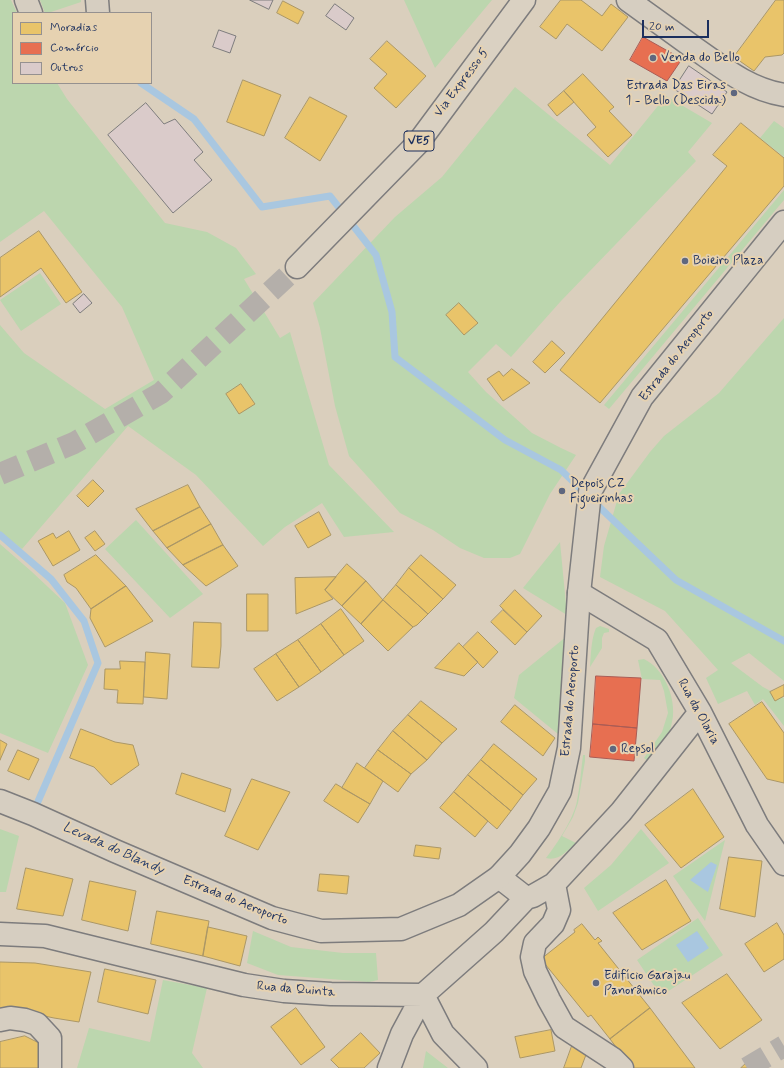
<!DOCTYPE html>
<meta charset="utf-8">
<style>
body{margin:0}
#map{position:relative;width:784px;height:1068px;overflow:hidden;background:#dacfbd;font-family:Mynerve,sans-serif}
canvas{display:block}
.legend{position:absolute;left:12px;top:12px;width:140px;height:72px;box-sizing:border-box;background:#e6d2b1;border:1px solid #959190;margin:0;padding:5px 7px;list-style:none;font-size:12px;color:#1b2f5e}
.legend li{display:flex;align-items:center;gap:8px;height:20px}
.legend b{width:20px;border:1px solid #959190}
.scale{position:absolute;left:642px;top:20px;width:67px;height:18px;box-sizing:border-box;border:2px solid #1b2f5e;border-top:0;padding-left:5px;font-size:12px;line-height:14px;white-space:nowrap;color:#1b2f5e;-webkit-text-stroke:3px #e6d2b1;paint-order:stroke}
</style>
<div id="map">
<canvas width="784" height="1068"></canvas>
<ul class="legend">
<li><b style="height:11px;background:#e9c46a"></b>Moradias</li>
<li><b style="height:11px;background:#e76f51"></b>Comércio</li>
<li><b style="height:11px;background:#dacbca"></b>Outros</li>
</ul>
<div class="scale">20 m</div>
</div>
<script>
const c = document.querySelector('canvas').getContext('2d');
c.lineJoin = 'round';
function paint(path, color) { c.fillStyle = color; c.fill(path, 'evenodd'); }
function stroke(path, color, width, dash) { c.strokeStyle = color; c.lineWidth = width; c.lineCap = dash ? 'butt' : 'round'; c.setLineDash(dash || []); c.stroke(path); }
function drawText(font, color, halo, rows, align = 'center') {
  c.font = font + ' Mynerve,sans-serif'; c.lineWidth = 4; c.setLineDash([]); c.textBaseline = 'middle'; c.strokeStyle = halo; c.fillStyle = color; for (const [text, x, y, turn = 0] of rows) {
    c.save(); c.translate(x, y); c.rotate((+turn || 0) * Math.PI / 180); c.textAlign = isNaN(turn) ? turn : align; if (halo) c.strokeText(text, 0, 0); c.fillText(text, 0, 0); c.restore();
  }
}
paint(new Path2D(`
 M0 0H11L17 13H13V83H57L67 99 165 223 207 232 236 248 256 274 244 279 280 338 290 332 329 465 394 532 344 537 322 503 285 527 263 546 196 475 128 426 22 549 0 533V325L24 353 105 409 154 380 122 307 44 211 0 242Z
 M40 0H81V2L48 13H45Z
 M404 0H492L435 68Z
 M515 87 610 165 666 96 712 123 688 152 696 161 561 301 511 357 496 344 468 372 486 392 532 433 561 448 576 455 550 494 520 554 510 558H484L460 548 433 530 400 513 349 456 335 406 320 328 313 303 395 217 442 177Z
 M774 121 784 128V157L760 138Z
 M784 190V200L609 409 604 405Z
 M40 273 61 304 21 331 0 300Z
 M784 318V681L749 653 731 663 763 687 784 698V726L763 699 755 705 747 691 718 704 706 678 718 670 665 611 600 577 604 546 619 494 650 452 664 436 719 393Z
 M136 520 203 594 170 618 105 549Z
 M560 542 567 615 523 588Z
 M0 544 31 571 65 603 88 665 48 753 0 733Z
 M600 626 609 629V632L604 633 602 638V648L590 667C591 654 591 640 596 628Z
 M572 632 569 743 514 698 519 675Z
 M644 659C663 668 675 695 673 716 672 723 670 731 668 737 665 745 655 756 650 763L644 758 662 732 668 713 664 691 660 680 642 679 638 660Z
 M583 755H585V761L578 803 573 817 562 836 576 843C568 850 558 862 546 858 557 844 574 818 577 801 580 786 581 770 583 755Z
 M0 829 19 836 6 892H0Z
 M641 829 669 863 598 911 584 888 611 865Z
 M725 840 705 921 673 876Z
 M698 918 723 955 661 996 637 960Z
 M253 931 291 947 343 953H376L378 980 369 982 278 975 247 963Z
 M163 980 207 988 192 1053 203 1068H77L89 1028 150 1042Z
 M426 1051 448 1068H423Z`), '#bcd6ae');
paint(new Path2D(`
 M711 862 717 865 708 892 690 880Z
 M697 931 709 948 688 962 676 945Z`), '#a9c7e0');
const homes = new Path2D(`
 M561 0H581L602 16 611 4 628 17 602 51 567 24 556 39 540 27Z
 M776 0H784V53L782 55 765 57 754 71 734 57Z
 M283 1 304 12 298 24 277 13Z
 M387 41 426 76 396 108 374 88 387 74 370 59Z
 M583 74 614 107 609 111 632 135 608 157 587 135 596 127 564 91Z
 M243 80 281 95 264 136 227 122Z
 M564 91 574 102 557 116 548 105Z
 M310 97 347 116 320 161 285 138Z
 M741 123 784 158V186L600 403 560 370 727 166 713 155Z
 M39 231 82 292 66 303 41 268 0 297V258Z
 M459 303 478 323 464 335 446 315Z
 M552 341 565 353 545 373 533 362Z
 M512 369 530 383 503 401 487 379 499 371 503 376Z
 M241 384 255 404 239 414 226 394Z
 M93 480 104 491 88 507 77 496Z
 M188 485 200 507 153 531 136 509Z
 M200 507 211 524 167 548 153 531Z
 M319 512 331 535 308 548 295 526Z
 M211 524 223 545 183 565 167 548Z
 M69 531 80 550 53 566 38 541 53 533 56 538Z
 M95 531 105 544 95 551 85 538Z
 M223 545 238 566 206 586 183 565Z
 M96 555 126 586 91 609 76 588 67 582 64 575Z
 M421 555 456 585 443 599 409 568Z
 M347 564 366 581 342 606 325 590Z
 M409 568 443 599 428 614 396 585Z
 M336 577 325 590 333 599 296 614 295 578Z
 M366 581 383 600 361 624 342 606Z
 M396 585 428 614 417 625 413 627 383 600Z
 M126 586 153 621 105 647 90 618 91 609Z
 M515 590 542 616 527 632 500 606Z
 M247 594H268V631H247Z
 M383 600 413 627 388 651 361 624Z
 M341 609 364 641 344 655 321 624Z
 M503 610 527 632 515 645 491 622Z
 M194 622 221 623V646L219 668 192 667Z
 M321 624 344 655 321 672 298 640Z
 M478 632 498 652 483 668 463 647Z
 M298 640 321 672 299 687 276 654Z
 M459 643 478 662 464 676 435 668Z
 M146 652 170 654 167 699 144 697Z
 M276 654 299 687 277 701 254 669Z
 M120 661 145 662 143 704 117 703 118 690 104 689 105 669H120Z
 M784 685V696L775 701 770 692Z
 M421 701 457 729 442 743 408 715Z
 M762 702 784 733V783L767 779 729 724Z
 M515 705 555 738 543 756 501 722Z
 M408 715 442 743 427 760 393 731Z
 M81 729 115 742 133 745 139 765 111 785 94 767 70 758Z
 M393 731 427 760 411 774 378 750Z
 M0 740 7 744 0 760Z
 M494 744 537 779 523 795 481 760Z
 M18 750 39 759 29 780 8 771Z
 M378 750 411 774 398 792 365 768Z
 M481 760 523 795 511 811 468 775Z
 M357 763 383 781 370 804 342 788Z
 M182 773 231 789 225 812 176 794Z
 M468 775 511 811 497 829 454 792Z
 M252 779 290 792 258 850 225 836Z
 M336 784 370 804 358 823 324 801Z
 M693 789 724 837 681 868 645 825Z
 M454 792 488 821 475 837 440 808Z
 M416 845 441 848 439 859 414 856Z
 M729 857 762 861 755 917 720 909Z
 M26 868 73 879 63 916 17 909Z
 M320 874 349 876 347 894 318 891Z
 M666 880 691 921 642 950 613 913Z
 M90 881 136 891 128 931 82 920Z
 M157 911 209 921 203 956 151 944Z
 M777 923 784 935V959L764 972 745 944Z
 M582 924 595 940 598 937 602 941 598 943 650 1008 610 1039 591 1015 588 1017 541 959 575 932 574 930Z
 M208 927 247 936 240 966 203 956Z
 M0 962 35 963 91 972 79 1022 54 1018 11 1009 0 1010Z
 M105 969 156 980 148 1014 98 1002Z
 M727 974 762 1020 720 1049 682 1003Z
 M296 1008 325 1047 301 1065 271 1027Z
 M650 1008 695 1068H632L610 1039Z
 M551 1030 555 1051 520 1058 515 1037Z
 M361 1033 380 1053 364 1068H339L331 1060Z
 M25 1036 45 1046 41 1068H0V1042Z
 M572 1046 587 1052 581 1068H564Z
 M755 1055 766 1068H741Z`);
paint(homes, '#e9c46a');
stroke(homes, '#ab9766', 1);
const shops = new Path2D(`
 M643 37 682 59 667 81 630 60Z
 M596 676 641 678 637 728 593 724Z
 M593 724 637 728 634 761 590 757Z`);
paint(shops, '#e76f51');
stroke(shops, '#aa5c55', 1);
stroke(new Path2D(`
 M141 83 194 119 262 207 330 196 376 255 392 312 395 357 505 440 561 470 586 494
 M593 501 676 580 784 641
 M0 535 51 579 84 621 98 663 33 813`), '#a9c7e0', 7);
const building = new Path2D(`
 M250 0H273L269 9Z
 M335 4 354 18 346 30 326 16Z
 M219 30 236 36 230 53 213 47Z
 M689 66 727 92 712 114 674 89Z
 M146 103 164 124 175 119 203 152 194 160 212 180 173 213 108 135Z
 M84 294 92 303 80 313 73 304Z`);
paint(building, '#dacbca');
stroke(building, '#7d7c7d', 1);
stroke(new Path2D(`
 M0 474 74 443 161 393 297 267`), '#b4afaa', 22, [22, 11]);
stroke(new Path2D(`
 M747 1068 784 1046`), '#b4afaa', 22, [22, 11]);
const minor = new Path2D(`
 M26 0 31 13
 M97 0 98 13
 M628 0C650 16 671 31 693 47 722 67 748 89 784 95
 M579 593 657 640 700 712 757 825 784 864
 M499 877 526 898
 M554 884 559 910 553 924 535 943 532 957 535 971 549 1000 564 1027 613 1059 622 1068
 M526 898 533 896 554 884 621 812 700 712
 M0 934 45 936 244 985 284 991 331 994 423 995
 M423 995 443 1034 476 1068
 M0 1020 10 1018 25 1020 37 1024 50 1038V1068
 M389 1068 402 1034 423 995 494 932 526 898`);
const secondary = new Path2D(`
 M0 801 33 814 115 851 272 918 321 931 401 929 459 905 499 877 520 854 539 828 560 791 569 748 579 593 590 492 642 397 784 222`);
const primary = new Path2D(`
 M297 267 418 143 524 0`);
stroke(minor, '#7d7c7d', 25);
stroke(secondary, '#7d7c7d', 25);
stroke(primary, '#7d7c7d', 25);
stroke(minor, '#d6cec1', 22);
stroke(secondary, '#d6cec1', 22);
stroke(primary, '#dad1c2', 22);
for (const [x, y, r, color] of [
 [653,58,4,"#5e677f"],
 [734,93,4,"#5e677f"],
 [685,261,4,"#5e677f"],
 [562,491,4,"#5e677f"],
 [613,749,4,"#5e677f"],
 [596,983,4,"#5e677f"]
]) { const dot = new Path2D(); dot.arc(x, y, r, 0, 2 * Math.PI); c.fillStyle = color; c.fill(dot); stroke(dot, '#e6d2b1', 1.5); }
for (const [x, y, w] of [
 [419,141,30]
]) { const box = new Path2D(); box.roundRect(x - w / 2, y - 10, w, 20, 3); c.fillStyle = '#e6d2b1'; c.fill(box); stroke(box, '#1b2f5e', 1); }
drawText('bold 12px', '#1b2f5e', null, [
 ["VE5",419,141]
]);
drawText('13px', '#1b2f5e', '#e6d2b1', [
 ["Venda do Bello",661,58],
 ["Estrada Das Eiras",726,86,"right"],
 ["1 - Bello (Descida)",726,101,"right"],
 ["Boieiro Plaza",693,261],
 ["Depois CZ",570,484],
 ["Figueirinhas",570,499],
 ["Repsol",621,749],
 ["Edifício Garajau",604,976],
 ["Panorâmico",604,991]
], 'left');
drawText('13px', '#1b2f5e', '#e6d2b1', [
 ["Via Expresso 5",462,83,-53],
 ["Estrada do Aeroporto",677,356,-52],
 ["Estrada do Aeroporto",571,701,-85],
 ["Rua da Olaria",698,712,61],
 ["Estrada do Aeroporto",235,901,22],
 ["Rua da Quinta",296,990,5]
]);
drawText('italic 14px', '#273e6c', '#e6d2b1', [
 ["Levada do Blandy",113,849,24]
]);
</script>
